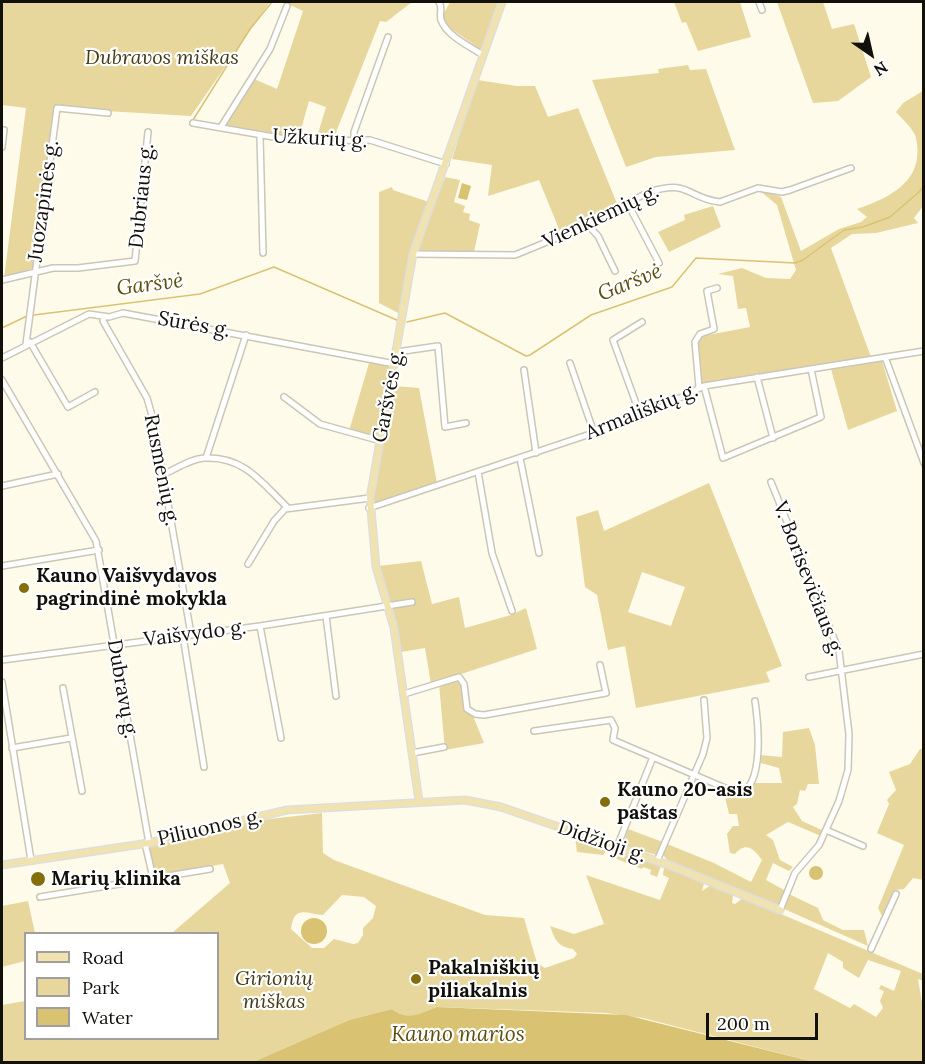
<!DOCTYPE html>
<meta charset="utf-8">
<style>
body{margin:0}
#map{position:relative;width:925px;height:1064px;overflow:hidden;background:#fffbeb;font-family:Lora,serif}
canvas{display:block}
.frame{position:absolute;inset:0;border:3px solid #12100b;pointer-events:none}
.legend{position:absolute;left:24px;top:932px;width:195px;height:108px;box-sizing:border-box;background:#fff;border:2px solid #a09f9d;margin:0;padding:8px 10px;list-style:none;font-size:18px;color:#12100b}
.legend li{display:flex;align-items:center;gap:12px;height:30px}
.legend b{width:30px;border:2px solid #a09f9d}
.north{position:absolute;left:841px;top:24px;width:60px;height:60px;-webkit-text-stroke:4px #fff;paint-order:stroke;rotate:146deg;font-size:16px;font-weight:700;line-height:24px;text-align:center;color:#12100b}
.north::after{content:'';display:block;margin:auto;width:21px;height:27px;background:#12100b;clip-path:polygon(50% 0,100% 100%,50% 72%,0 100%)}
.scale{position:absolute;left:706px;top:1013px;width:112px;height:27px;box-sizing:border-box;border:3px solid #12100b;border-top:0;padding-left:8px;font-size:18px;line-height:21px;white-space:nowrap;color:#12100b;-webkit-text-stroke:4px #fff;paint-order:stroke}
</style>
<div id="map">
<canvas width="925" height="1064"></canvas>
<div class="frame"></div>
<ul class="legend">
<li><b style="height:8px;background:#f1e3b0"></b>Road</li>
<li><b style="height:16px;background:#e7d79d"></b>Park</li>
<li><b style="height:16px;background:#d9c373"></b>Water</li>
</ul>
<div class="north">N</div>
<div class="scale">200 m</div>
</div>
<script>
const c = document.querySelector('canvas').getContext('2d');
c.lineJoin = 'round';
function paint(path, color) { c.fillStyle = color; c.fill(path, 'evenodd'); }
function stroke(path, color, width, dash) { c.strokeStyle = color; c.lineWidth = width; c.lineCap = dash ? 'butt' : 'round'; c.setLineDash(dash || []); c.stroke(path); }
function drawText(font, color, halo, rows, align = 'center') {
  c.font = font + ' Lora,serif'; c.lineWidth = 4.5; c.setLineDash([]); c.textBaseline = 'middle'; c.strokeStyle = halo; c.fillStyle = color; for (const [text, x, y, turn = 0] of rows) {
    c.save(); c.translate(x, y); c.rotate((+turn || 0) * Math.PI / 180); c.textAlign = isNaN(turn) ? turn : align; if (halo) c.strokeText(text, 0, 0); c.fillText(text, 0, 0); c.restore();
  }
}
paint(new Path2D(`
 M2 2H270L191 116 55 108 33 268 4 278 26 108 2 105Z
 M284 2H412L386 22 380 21 333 140H316L326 107 309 101 298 140 226 125 254 79 277 89 303 11Z
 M450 2H500L483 51 447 26 442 17Z
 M674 2H740L751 37 698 51 686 22 682 23Z
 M777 2H823L832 29 854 24 871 77 838 101 813 103Z
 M688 65 690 70 706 69 735 150 656 157 626 167 592 80 659 73 658 69Z
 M477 80 517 86H535L548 117 578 108 618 206 561 234 539 180 488 196 492 165 452 159Z
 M923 91 924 205 914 218 918 223 876 233 852 234 831 248 871 357 702 383 698 337 750 327 746 308 738 309 733 276 718 274 742 268 766 278 790 279 796 270 777 205 759 190 761 189 781 197 801 251 839 229 861 222 867 217 857 209C892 197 925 180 916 138 914 129 902 119 896 112L903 103Z
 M445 177 460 180 454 202 465 206 463 212 470 214 469 220 480 224 474 252 418 250Z
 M392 187 393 190 429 202 413 244 402 315 379 303V192Z
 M713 206 721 227 669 252 658 232 685 220 684 215Z
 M882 361 897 411 848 430 831 369Z
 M369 363 390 365 392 370 379 439 349 431Z
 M395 386 419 388 437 483 374 504 372 501Z
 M709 483 782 666 766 672 770 682 636 708 625 646 608 650 597 595 585 587 576 517 598 510 604 531ZM642 572 685 587 671 626 628 612Z
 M421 561 432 604 459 597 465 628 511 615 526 608 537 649 431 684 425 648 401 652 393 611 379 566Z
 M456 678 462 683 465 708 473 716 484 743 445 750 439 684Z
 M809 728 815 745 819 784H808L805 791 800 790 797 804 793 807 802 821 824 831 821 836 788 822 766 835 773 840 780 860 793 867 789 871 773 863 766 880 786 891 779 906 667 860 663 855 667 844 714 863 751 882 762 860C754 849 746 841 735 854L730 853 727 834 733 826H739L737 814H729L725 797 716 790 717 787 741 796 746 795 754 783H782L779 768 761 763 760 755 782 757 783 732Z
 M920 749H923V880L913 878 904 889 894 890 883 918 878 908 904 845 877 833 889 804 887 800 896 790 889 772 910 764Z
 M322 813 323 853 334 860 485 915 524 918 537 963 545 968 574 958 577 954 573 949C558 947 555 940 550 926L574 934 604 924 586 875 660 900 669 878 663 875 664 867 704 883 702 891 711 885 733 895 732 903 735 904 743 898 923 974V981L918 979 923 1008V1062H814L643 1018 606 1013 437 1007C420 1015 408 1021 392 1009L349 1020 253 1062H2V1005L25 1001 26 1038H218V934L172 933 230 883 223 864 157 876 153 873 147 847 253 821ZM342 895 364 897 376 906 373 918 363 928V935L358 943 353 944 334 939 324 948H312L291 929C294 904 307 914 323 915ZM828 953 843 962V968L859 978 868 960 901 971 894 991 881 985 879 989 884 991 880 1001 883 1008 876 1017 854 1004 850 1008 814 989Z
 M628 829 663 842 657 855 627 847 624 841Z
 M575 837 609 848 603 855 577 852Z
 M616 850 661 866 657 877 650 874 651 870 643 867 642 869 617 859 613 854Z
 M789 894 818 908 823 920 843 930H864L868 946 784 909Z
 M28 901 35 933 26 934 25 961 2 967V906Z`), '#e7d79d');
paint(new Path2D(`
 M462 183 471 186 467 200 458 198Z
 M809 873a7 7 0 1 1 14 0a7 7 0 1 1-14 0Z
 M301 931a13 13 0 1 1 26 0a13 13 0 1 1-26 0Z
 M437 1007 626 1015 814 1062H253L349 1020 392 1009C408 1021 420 1014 437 1007Z`), '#d9c373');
stroke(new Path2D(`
 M193 120 250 29 272 2
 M34 315 200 294 274 267 399 321
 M407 322 445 313 526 356 530 355 591 315 672 287 696 258 795 263 803 260 844 230 863 227 890 217 920 191 924 185
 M2 328 27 316`), '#d9c373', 1.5);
const minor = new Path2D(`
 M439 2C443 8 439 13 441 20 447 36 469 46 483 55
 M759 2 762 10
 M193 123 297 141 370 140 446 164
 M221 127 270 49 287 6
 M260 136 263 253
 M354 141V132L388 37
 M2 147 4 130
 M628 204 659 263
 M587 224 598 236 615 271
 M413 254 515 255 559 237 649 192C691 179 686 198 720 202L758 188 782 192 790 190 851 168
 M2 280 53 268H78L135 261 148 132
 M104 317 103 321 147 398 153 419 191 634
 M30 342 68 407 95 392
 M26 344 57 108 108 113
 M397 352 438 346 445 427 466 423
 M885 357 924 463
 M2 358 89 314 109 317 123 313 395 364
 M570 363 594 433
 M524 370 536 453
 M757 377 773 438
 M2 380 96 541 149 843
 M704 386 723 458 821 417 811 369
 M699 387 695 342 700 334 714 329 707 291 717 288
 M284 397 320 424 381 441
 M641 417 613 340 642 322
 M206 458 246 335
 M520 458 539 553
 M478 472 492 553 512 611
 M162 475C174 470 192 458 205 458 244 456 262 483 288 508
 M771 482 839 651 849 734 848 770 839 801 819 845 795 873 780 910
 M2 486 58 474
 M369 508 641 417 704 386 924 351
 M248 564 274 521 285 509 370 498
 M2 566 99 550
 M326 616 336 696
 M260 626 281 738
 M183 636 204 767
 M2 660 260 626 412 602
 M809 677 924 654
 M2 682 31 860
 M63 688 82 791
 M404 694 459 677 464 684 467 709 475 714 484 715 606 693 600 665
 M534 731 611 720 615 728 613 740 739 794C765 785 758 722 755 701
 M12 748 71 738
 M412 753 444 747
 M826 830 863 846
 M145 843 153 878
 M617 847 653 757
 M657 861 703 754 707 738 704 700
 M40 897 210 869
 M871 949 896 894`);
const major = new Path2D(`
 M419 801 394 628 376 567 370 498 413 254 502 2
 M2 865 149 843 287 810 465 800 501 807 674 867 780 910`);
stroke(minor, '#cbc7b7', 8);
stroke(major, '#dededd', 9);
stroke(minor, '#fff', 5);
stroke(major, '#f1e3b0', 6);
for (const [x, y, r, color] of [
 [24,588,6,"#846d0a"],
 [605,802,6,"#846d0a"],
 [38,879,8,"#846d0a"],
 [416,979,6,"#846d0a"]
]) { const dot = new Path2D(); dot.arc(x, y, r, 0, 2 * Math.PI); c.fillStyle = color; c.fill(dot); stroke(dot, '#fff', 2); }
drawText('italic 20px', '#463c19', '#fff', [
 ["Dubravos miškas",162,58],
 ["Girionių",274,979],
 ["miškas",274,1002]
]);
drawText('20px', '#12100b', '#fff', [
 ["Užkurių g.",320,139,3],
 ["Dubriaus g.",142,196,-84],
 ["Juozapinės g.",44,201,-82],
 ["Vienkiemių g.",601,217,-25],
 ["Sūrės g.",194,325,10],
 ["Garšvės g.",389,396,-79],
 ["Armališkių g.",642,412,-22],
 ["Rusmenių g.",161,470,79],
 ["V. Borisevičiaus g.",808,579,69],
 ["Vaišvydo g.",195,634,-7],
 ["Dubravų g.",122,689,80],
 ["Piliuonos g.",210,828,-13],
 ["Didžioji g.",602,842,19]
]);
drawText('bold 20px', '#12100b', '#fff', [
 ["Kauno Vaišvydavos",36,576],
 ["pagrindinė mokykla",36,599],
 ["Kauno 20-asis",617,790],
 ["paštas",617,813],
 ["Marių klinika",51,879],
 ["Pakalniškių",428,968],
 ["piliakalnis",428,991]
], 'left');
drawText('italic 21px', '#5e4e10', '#fff', [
 ["Garšvė",630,283,-22],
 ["Garšvė",150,285,-7],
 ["Kauno marios",458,1035]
]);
</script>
